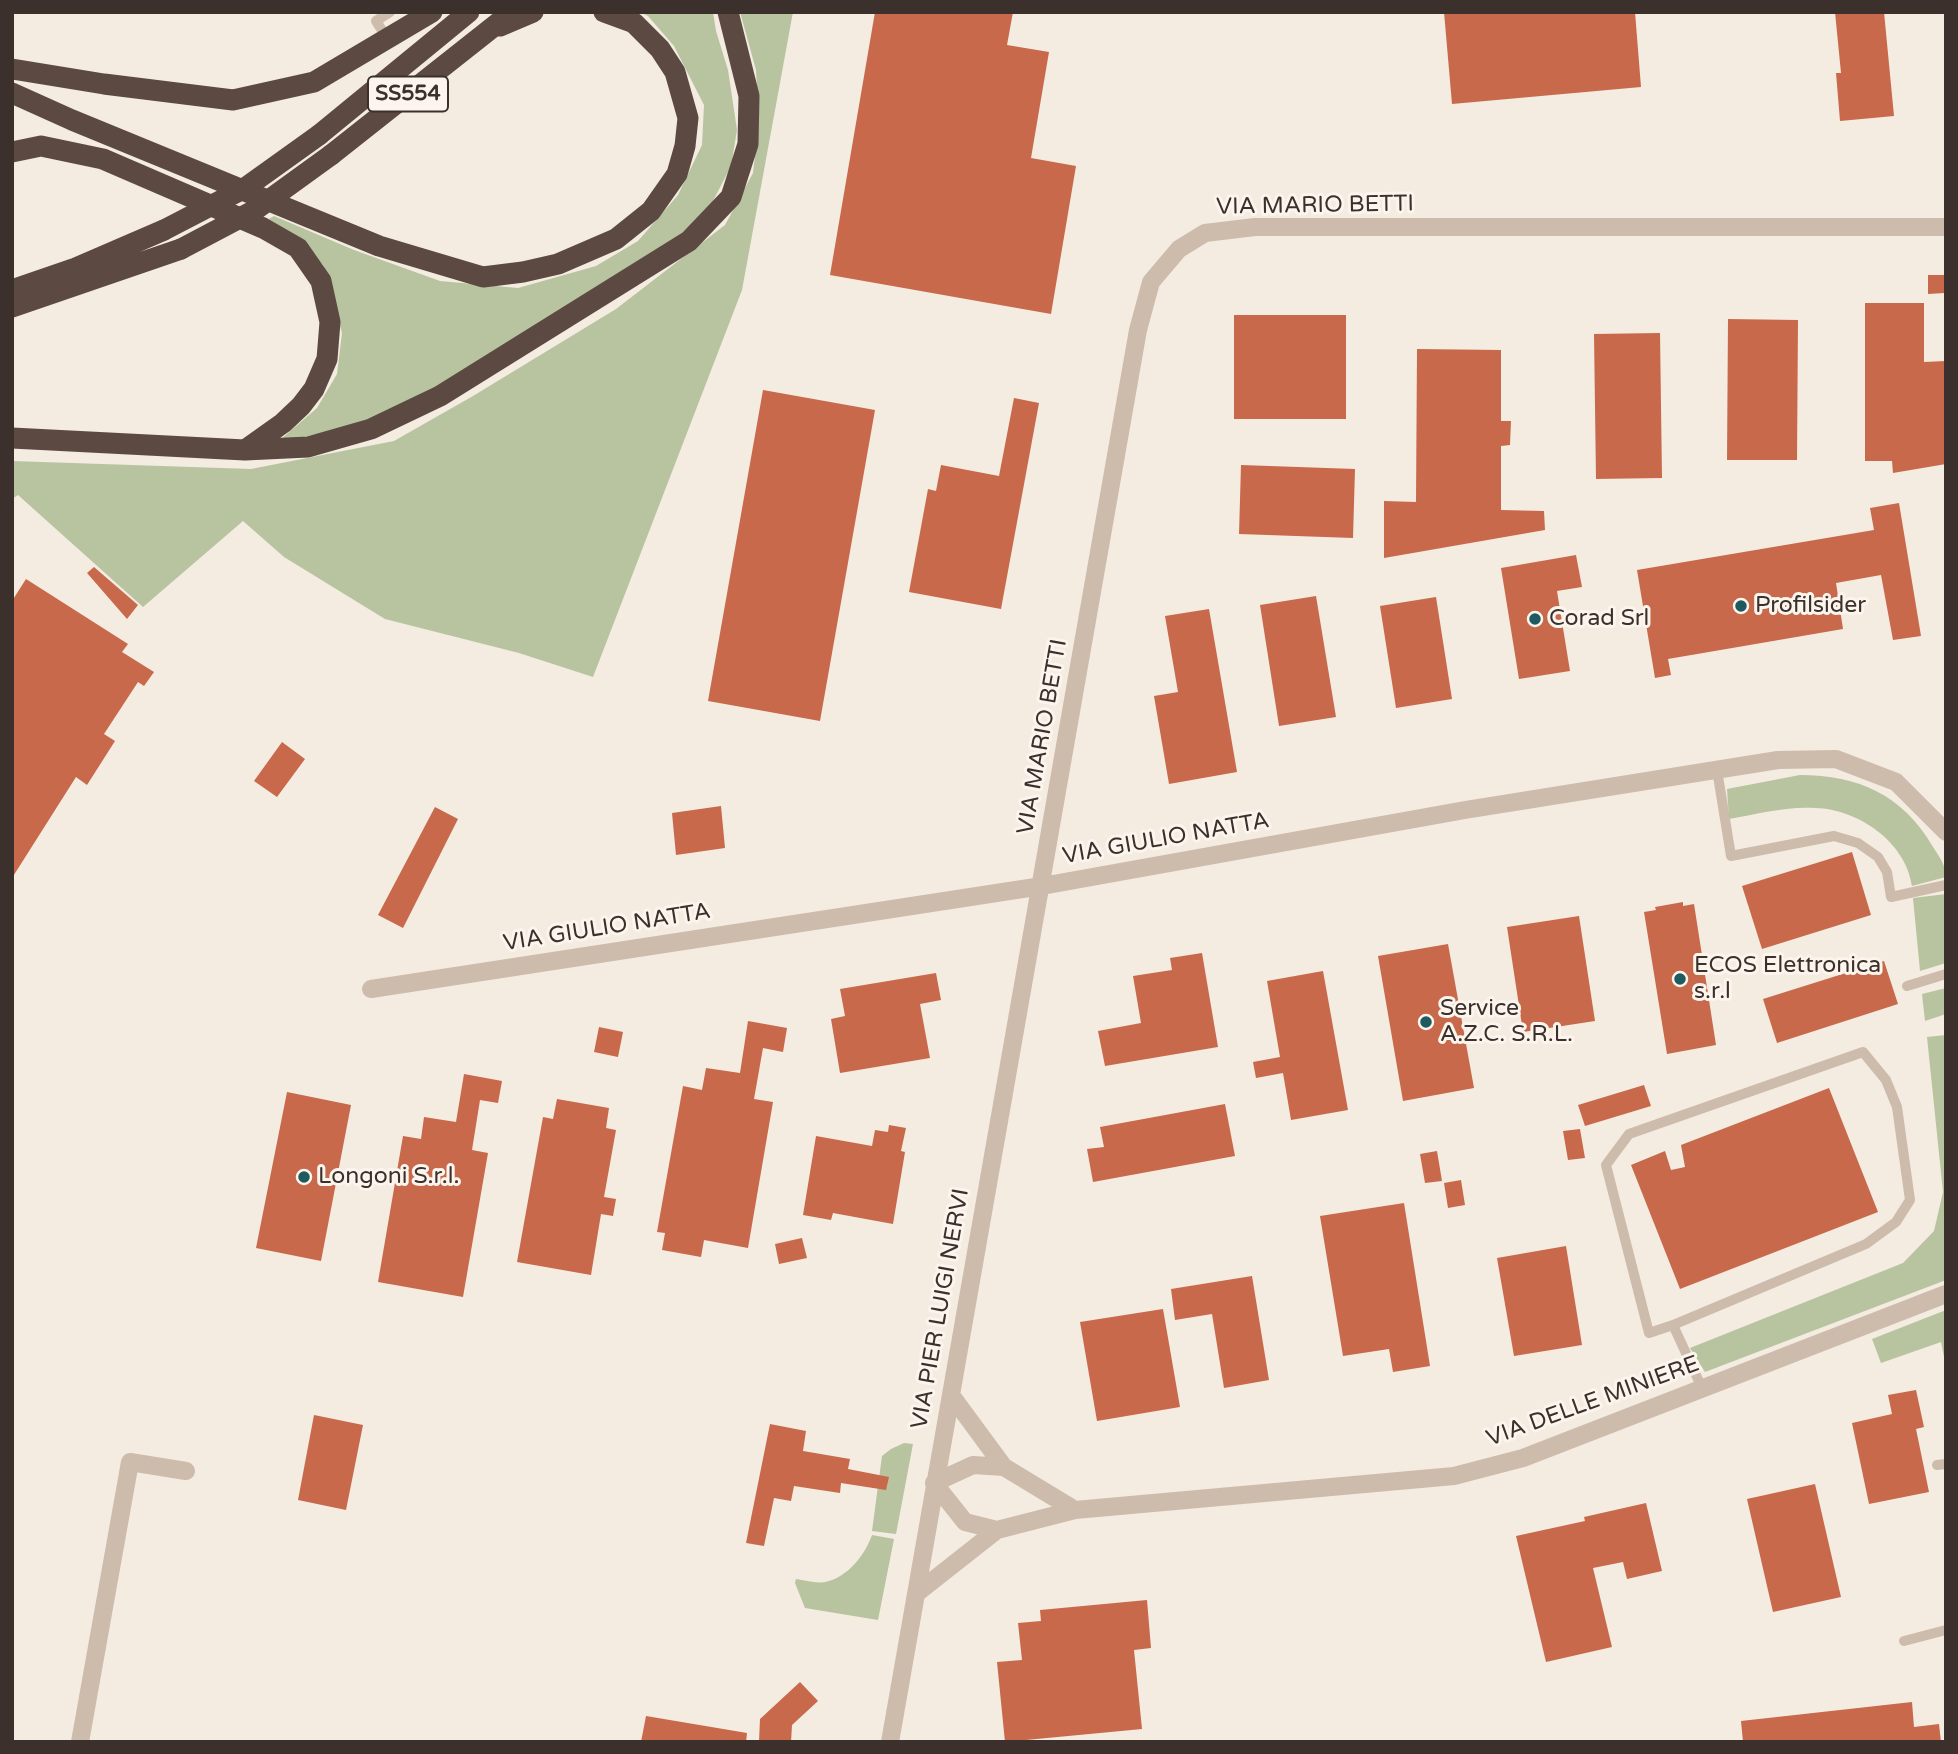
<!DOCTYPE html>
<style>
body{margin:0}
#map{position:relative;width:1958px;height:1754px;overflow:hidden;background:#f4ebe1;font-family:"Varela Round",sans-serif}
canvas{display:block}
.frame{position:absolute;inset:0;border:14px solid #3b302b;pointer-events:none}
</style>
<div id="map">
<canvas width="1958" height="1754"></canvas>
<div class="frame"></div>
</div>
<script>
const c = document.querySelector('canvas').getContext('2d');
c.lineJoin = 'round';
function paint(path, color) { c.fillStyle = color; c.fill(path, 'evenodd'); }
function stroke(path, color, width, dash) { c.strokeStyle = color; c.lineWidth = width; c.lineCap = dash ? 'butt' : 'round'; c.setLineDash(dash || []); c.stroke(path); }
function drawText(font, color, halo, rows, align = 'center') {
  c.font = font + ' "Varela Round",sans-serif'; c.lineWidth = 6; c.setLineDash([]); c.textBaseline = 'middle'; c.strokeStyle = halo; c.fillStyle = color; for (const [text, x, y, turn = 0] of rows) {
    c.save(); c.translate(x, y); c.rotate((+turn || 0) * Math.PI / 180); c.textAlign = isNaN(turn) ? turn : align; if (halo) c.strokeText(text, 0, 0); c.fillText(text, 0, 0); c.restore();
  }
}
paint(new Path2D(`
 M640 12H713L716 31 728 70 737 130 731 166 712 203 678 238 428 392 351 427 290 440H280L317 408 337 374 342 333 323 265 292 233 267 220 274 216 354 250 440 281 518 288 596 266 638 241 678 195 702 145 704 105 674 46 648 16Z
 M740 12H793L742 290 593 677 519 653 385 619 284 557 243 521 143 607 18 495 12 499V461L251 469 394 441 473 396 616 309 725 225 753 173 759 122 756 70Z
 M1800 775C1858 775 1903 795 1933 847 1939 856 1946 866 1946 877L1912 886C1906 842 1858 809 1815 808 1787 806 1757 814 1729 819L1727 789Z
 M1946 894V963L1920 971 1913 898Z
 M1946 988V1014L1925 1021 1922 994Z
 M1946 1035V1280L1705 1372 1690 1348 1903 1263 1934 1231 1943 1192 1927 1037Z
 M1946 1310V1367L1941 1342 1881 1363 1872 1339Z
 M904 1443 913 1444 896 1534 872 1531 882 1456 891 1449Z
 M872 1535 894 1539 878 1620 805 1608 795 1583 796 1579C805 1580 816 1584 825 1582 847 1578 865 1555 872 1535Z`), '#b8c4a0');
paint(new Path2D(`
 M875 12H1013L1007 45 1049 52 1031 158 1076 166 1051 314 830 275Z
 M1444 12H1635L1641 87 1452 104Z
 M1835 12H1884L1894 116 1840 121 1836 73H1841Z
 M1928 275H1945V293L1928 294Z
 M1865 303H1924V362L1946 361V464L1893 473 1892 461H1865Z
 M1234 315H1346V419H1234Z
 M1728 319 1798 320 1797 460H1727Z
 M1660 333 1662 478 1596 479 1594 334Z
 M1417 349 1501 350V421H1511L1510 445 1501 446V510L1544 511 1545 530 1384 558V501L1416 502Z
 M763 390 875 410 820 721 708 701Z
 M1014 398 1039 403 1001 609 909 592 928 489 936 491 941 465 999 476Z
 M1241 465 1355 469 1353 538 1239 534Z
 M1899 503 1921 636 1893 640 1881 575 1836 583 1843 629 1668 659 1671 675 1655 678 1637 570 1874 530 1870 508Z
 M1576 555 1582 587 1557 591 1570 671 1519 679 1501 568Z
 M94 567 138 605 127 619 87 573Z
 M26 579 128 644 122 652 154 672 144 686 138 682 104 734 115 741 87 785 76 777 12 878V601Z
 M1316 596 1336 717 1279 726 1260 605Z
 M1436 597 1452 699 1396 708 1380 606Z
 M1209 609 1237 772 1169 784 1154 696 1178 692 1165 616Z
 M282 742 305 759 277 797 254 781Z
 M721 806 725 848 676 855 672 813Z
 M435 807 458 819 403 928 378 915Z
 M1852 852 1871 915 1762 949 1742 886Z
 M1683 902V906L1694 904 1716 1045 1667 1054 1644 912 1656 910 1655 907Z
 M1579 916 1595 1021 1523 1032 1507 927Z
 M1448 944 1474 1088 1403 1101 1378 956Z
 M1202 953 1218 1047 1105 1066 1098 1031 1141 1023 1133 976 1172 970 1170 958Z
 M1884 961 1898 1004 1777 1043 1763 999Z
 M1323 971 1348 1110 1291 1120 1283 1073 1256 1078 1253 1062 1280 1057 1267 981Z
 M936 973 941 1000 920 1004 930 1058 840 1073 831 1019 845 1016 840 989Z
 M748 1021 787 1028 783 1052 763 1048 754 1099 773 1102 748 1248 704 1240 701 1257 662 1250 665 1233 657 1232 683 1086 702 1090 706 1068 740 1073Z
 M599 1027 623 1032 618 1057 594 1052Z
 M464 1074 502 1081 498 1103 480 1100 472 1150 488 1153 463 1297 378 1282 403 1136 421 1139 424 1117 456 1122Z
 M1644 1085 1651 1106 1585 1126 1578 1105Z
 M1829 1088 1878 1212 1680 1289 1631 1165 1665 1151 1671 1170 1685 1167 1681 1145Z
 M287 1092 351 1105 321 1261 256 1248Z
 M557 1099 609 1108 606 1128 616 1130 604 1197 616 1199 613 1216 601 1214 591 1275 517 1262 543 1117 553 1119Z
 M1225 1104 1235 1156 1093 1182 1087 1149 1104 1147 1100 1127Z
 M889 1125 906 1128 901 1151 905 1152 893 1224 833 1213 831 1220 803 1215 816 1136 872 1146 875 1130 888 1132Z
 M1580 1129 1585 1158 1568 1160 1563 1131Z
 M1437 1151 1442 1181 1425 1183 1420 1154Z
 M1461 1180 1465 1205 1448 1208 1444 1183Z
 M1404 1203 1430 1366 1393 1372 1389 1349 1343 1356 1320 1216Z
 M802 1238 807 1258 779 1264 775 1244Z
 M1566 1246 1582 1345 1514 1356 1497 1258Z
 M1252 1276 1269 1380 1224 1388 1212 1314 1175 1320 1171 1289Z
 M1163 1309 1180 1407 1097 1421 1080 1322Z
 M1916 1390 1924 1427 1916 1429 1929 1492 1869 1504 1852 1423 1892 1414 1888 1395Z
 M314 1415 363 1425 346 1510 298 1500Z
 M770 1424 806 1431 803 1451 850 1459 848 1469 889 1477 886 1490 841 1483 840 1493 794 1486 791 1501 774 1498 764 1546 746 1543Z
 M1815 1484 1841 1597 1773 1612 1747 1499Z
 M1646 1503 1662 1571 1627 1579 1623 1562 1593 1568 1612 1647 1546 1662 1516 1536 1585 1521 1584 1517Z
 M1147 1600 1151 1648 1134 1650 1142 1729 1005 1742 997 1662 1022 1660 1018 1623 1041 1621 1040 1610Z
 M800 1682 818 1701 792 1725 791 1742H759L760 1719Z
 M1912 1702 1914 1727 1939 1724 1941 1742H1743L1741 1721Z
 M646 1716 747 1733 746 1742H641Z`), '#c8694b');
stroke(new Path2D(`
 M387 38 376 21 390 12
 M1717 770 1731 856 1834 836 1858 843 1878 857 1887 872 1891 897 1946 885
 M1907 986 1946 974
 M1673 1325 1866 1244 1896 1222 1910 1200 1897 1107 1886 1080 1863 1052 1629 1134 1606 1165 1649 1333 1673 1325 1702 1388
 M1937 1465 1946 1464
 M1904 1641 1946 1630`), '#cdbbac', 10);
stroke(new Path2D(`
 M371 989 1042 886 1465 810 1778 760 1836 759 1896 782 1946 832
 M951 1395 1004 1467 1075 1510
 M934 1483 965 1522 997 1530
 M934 1483 973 1465 1004 1467
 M917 1593 997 1530 1075 1510 1454 1476 1523 1458 1946 1294
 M80 1742 130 1462 186 1471
 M890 1742 1138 330 1151 282 1179 249 1205 233 1255 227H1946`), '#cdbbac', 18);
stroke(new Path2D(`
 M500 26 533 12
 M12 69 104 84 233 100 314 82 432 12
 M12 93 72 120 379 246 483 277 523 272 558 264 616 239 651 211 677 174 685 146 688 118 675 72 660 49 634 23 604 12
 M319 135 469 12
 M12 152 41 146 103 159 263 228 298 248 321 281 330 322 327 359 314 389 301 406 283 423 245 450
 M331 155 512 12
 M12 290 76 268 164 230
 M12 307 181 249
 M12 438 245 450 308 447 371 429 440 396 689 241 731 197 748 144 749 96 728 12`), '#5c4a42', 21);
stroke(new Path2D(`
 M164 230 245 188 319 135
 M181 249 255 210 331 155`), '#5c4a42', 21);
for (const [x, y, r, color] of [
 [1741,606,7,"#1f5a5e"],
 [1535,619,7,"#1f5a5e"],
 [1680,979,7,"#1f5a5e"],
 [1426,1022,7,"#1f5a5e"],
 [304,1177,7,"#1f5a5e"]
]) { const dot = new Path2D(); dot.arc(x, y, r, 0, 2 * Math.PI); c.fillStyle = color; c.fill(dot); stroke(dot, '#fbf5ee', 2.5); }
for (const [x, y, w] of [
 [408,94,80]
]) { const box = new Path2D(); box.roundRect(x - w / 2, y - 17.5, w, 35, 5); c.fillStyle = '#fbf5ee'; c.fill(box); stroke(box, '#3b302b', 2); }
drawText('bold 21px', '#3b302b', null, [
 ["SS554",408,94]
]);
drawText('23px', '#3b302b', '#fbf5ee', [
 ["VIA MARIO BETTI",1315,206,-1],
 ["VIA MARIO BETTI",1043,737,-80],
 ["VIA GIULIO NATTA",1166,839,-10],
 ["VIA GIULIO NATTA",607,928,-9],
 ["VIA PIER LUIGI NERVI",941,1309,-80],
 ["VIA DELLE MINIERE",1593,1402,-20]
]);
drawText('23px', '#3b302b', '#fbf5ee', [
 ["Profilsider",1755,606],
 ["Corad Srl",1549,619],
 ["ECOS Elettronica",1694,966],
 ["s.r.l",1694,992],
 ["Service",1440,1009],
 ["A.Z.C. S.R.L.",1440,1035],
 ["Longoni S.r.l.",318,1177]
], 'left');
</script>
